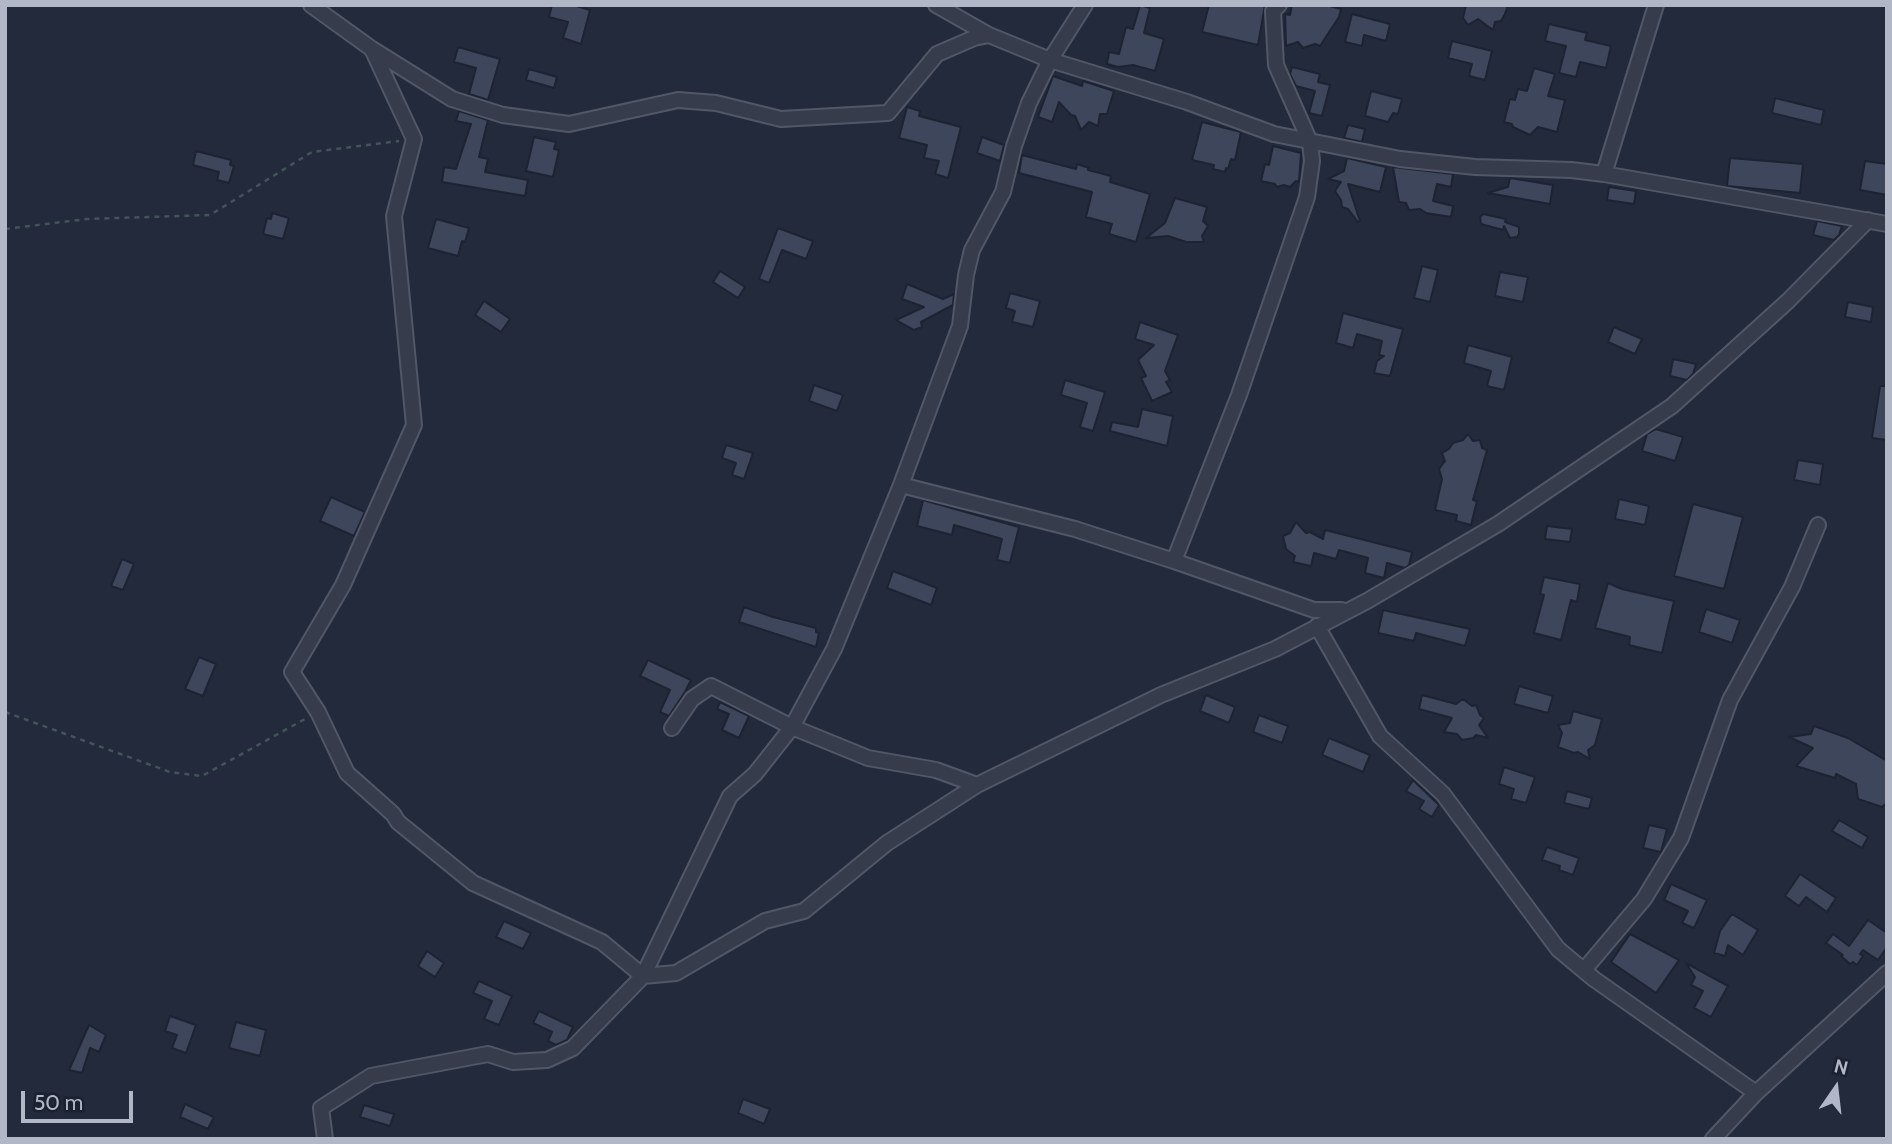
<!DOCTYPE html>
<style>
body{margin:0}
#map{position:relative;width:1892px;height:1144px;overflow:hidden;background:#222a3b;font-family:Cabin,sans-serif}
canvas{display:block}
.frame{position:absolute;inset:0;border:7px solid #b1b7c7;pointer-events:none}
.north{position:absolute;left:1801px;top:1053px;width:70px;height:70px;-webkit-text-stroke:5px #1b2130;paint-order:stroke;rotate:14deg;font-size:19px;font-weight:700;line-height:28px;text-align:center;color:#b1b7c7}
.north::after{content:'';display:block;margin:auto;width:24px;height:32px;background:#b1b7c7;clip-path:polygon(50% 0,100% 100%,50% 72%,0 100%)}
.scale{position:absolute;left:21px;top:1091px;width:112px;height:32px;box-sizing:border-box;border:4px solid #b1b7c7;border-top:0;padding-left:9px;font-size:21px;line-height:24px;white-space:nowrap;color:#b1b7c7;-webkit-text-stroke:5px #1b2130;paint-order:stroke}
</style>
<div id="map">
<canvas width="1892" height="1144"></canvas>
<div class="frame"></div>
<div class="north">N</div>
<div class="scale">50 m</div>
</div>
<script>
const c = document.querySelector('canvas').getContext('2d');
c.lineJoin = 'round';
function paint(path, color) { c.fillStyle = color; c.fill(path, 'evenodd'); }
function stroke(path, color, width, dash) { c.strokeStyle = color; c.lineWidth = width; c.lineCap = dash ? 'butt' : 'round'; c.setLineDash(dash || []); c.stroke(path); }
const building = new Path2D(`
 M552 5H573L590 10 581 44 563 38 568 22 549 17Z
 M1140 5 1150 8 1144 33 1164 39 1155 71 1133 65 1118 67 1107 64 1109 52 1119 54 1126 27 1133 29Z
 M1209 5H1265L1258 45 1202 32Z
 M1292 5H1326L1341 9 1339 17 1320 46 1315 44 1303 48 1298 42 1286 46 1285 14 1290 15Z
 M1466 5H1508L1505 14 1501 21 1495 22 1493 30 1478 19 1468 25 1463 18Z
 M1352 14 1390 24 1386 41 1364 35 1362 46 1345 42Z
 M1549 24 1587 33 1585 40 1611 46 1606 68 1580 62 1576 77 1559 73 1566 46 1545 41Z
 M1452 41 1492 51 1485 80 1469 76 1472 64 1448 58Z
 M458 47 500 59 488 100 469 94 476 68 454 62Z
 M1292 67 1320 74 1318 82 1330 85 1322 116 1309 113 1315 91 1296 86 1290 74Z
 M1534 68 1555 74 1548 96 1565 100 1557 132 1538 127 1530 135 1513 127 1512 124 1504 122 1510 99 1515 100 1518 89 1527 91Z
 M529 69 557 77 554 88 526 80Z
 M1053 76 1082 86 1083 81 1114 91 1107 114H1100L1098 126 1089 122 1081 130 1075 116 1071 115 1059 102 1052 122 1038 117Z
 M1371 91 1402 99 1398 114 1393 113 1388 122 1365 116Z
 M1775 98 1824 110 1821 125 1772 113Z
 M907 107 920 111 919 116 961 127 948 178 935 174 939 161 924 158 927 145 899 138Z
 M459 111 488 120 479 157 488 159 485 172 528 180 525 196 442 182 444 167 456 169 471 124 456 121Z
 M1202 122 1241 132 1235 160 1231 159 1228 169 1226 168 1225 172 1213 169 1214 165 1192 160Z
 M1348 125 1365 129 1362 142 1344 138Z
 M534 137 556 142 554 149 559 150 553 177 526 171Z
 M982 137 1004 145 1000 161 977 153Z
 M1273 146 1301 153 1299 182 1296 181 1290 187 1284 185 1277 187 1275 184 1261 181 1265 164 1269 165Z
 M196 151 231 160 230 165 234 166 229 183 217 180 219 172 193 165Z
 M1022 155 1076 169 1077 164 1089 168 1088 170 1111 176 1110 182 1150 194 1136 242 1109 234 1112 224 1086 217 1092 192 1019 173Z
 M1347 158 1386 167 1380 192 1348 184 1360 221 1358 222 1348 209 1342 207 1341 200 1335 191 1341 182 1328 179 1344 171Z
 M1730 158 1803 164 1800 193 1727 186Z
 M1865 161 1887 164V195L1860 190Z
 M1393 167 1453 174 1451 187 1437 184 1433 201 1453 206 1451 217 1426 213 1420 209 1409 210 1406 203 1399 202Z
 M1510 178 1553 185 1550 204 1488 193 1508 187Z
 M1609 187 1636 191 1634 204 1607 200Z
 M1175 198 1207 207 1203 221 1208 226 1202 236 1204 242H1186L1168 236 1146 238 1165 223Z
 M272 213 289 218 283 239 263 234 267 218 271 219Z
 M1483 214 1506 219 1505 222 1519 227V234L1517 237 1510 238 1504 226 1503 230 1481 224 1480 217Z
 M436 219 469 228 465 242 462 241 458 256 428 248Z
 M1817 221 1842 226 1839 235 1834 240 1813 235Z
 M778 228 813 241 806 259 782 250 769 283 759 279Z
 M1422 266 1438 270 1430 302 1414 298Z
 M720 271 745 287 738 298 713 282Z
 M1500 272 1528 277 1523 302 1495 296Z
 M907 284 943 299 954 294 953 305 921 322 922 327 914 330 896 320 924 307 902 299Z
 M1010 293 1040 301 1033 327 1012 322 1015 311 1006 308Z
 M484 301 510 319 501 332 475 315Z
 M1848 302 1873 307 1871 322 1845 317Z
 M1343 313 1403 329 1390 376 1374 373 1377 361 1384 356 1379 355 1382 341 1357 334 1353 348 1336 343Z
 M1140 322 1178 335 1165 371 1170 380 1166 382 1172 392 1152 401 1141 378 1146 376 1138 360 1154 345 1135 339Z
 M1614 327 1642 339 1635 354 1608 342Z
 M1468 345 1512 357 1504 390 1487 386 1491 371 1464 363Z
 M1673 359 1696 364 1693 374 1687 380 1670 376Z
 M1065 380 1105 392 1093 431 1080 427 1087 403 1061 395Z
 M814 385 843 395 837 411 809 401Z
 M1880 386H1887V440L1872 438Z
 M1142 409 1173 416 1167 446 1110 431 1112 422 1138 427Z
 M1656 429 1683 437 1675 461 1642 451 1647 434Z
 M1468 434 1473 441 1480 440 1482 448 1487 450 1473 500 1477 501 1471 525 1456 521 1457 515 1435 510 1442 479 1439 469 1445 461 1442 453 1449 449 1453 443 1463 440Z
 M726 445 753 453 744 479 732 475 736 463 722 458Z
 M1798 460 1823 464 1820 485 1794 480Z
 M331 497 365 512 354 536 320 521Z
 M1619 499 1649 506 1645 525 1615 519Z
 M923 500 1019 527 1010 563 997 560 1002 539 954 525 952 535 917 526Z
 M1693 504 1743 517 1724 589 1674 576Z
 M1296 522 1306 533 1310 532 1323 539 1325 530 1412 552 1409 565 1405 568 1387 563 1384 578 1365 573 1368 558 1339 550 1336 559 1314 553 1311 566 1293 562 1295 556 1286 549 1283 536 1290 533Z
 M1547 526 1572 529 1570 542 1545 539Z
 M122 559 134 564 123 590 111 586Z
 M893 571 937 588 931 605 887 588Z
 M1544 577 1580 584 1577 602 1571 600 1561 640 1534 633 1544 595 1540 594Z
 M1608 583 1622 589 1674 601 1662 653 1629 645 1630 637 1595 628Z
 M744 607 773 617 816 628V632L819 633 816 647 739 622Z
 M1706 609 1740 620 1732 643 1699 632Z
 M1383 610 1470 629 1465 646 1416 633 1414 641 1378 633Z
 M199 657 216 664 203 696 185 689Z
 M648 660 691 680 685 692 669 716 660 712 670 690 640 676Z
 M1519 686 1553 696 1548 713 1514 704Z
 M1206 695 1235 707 1229 723 1200 711Z
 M1422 695 1456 704 1463 699 1472 706 1476 705 1480 715 1484 718 1479 725 1488 738 1476 735 1473 738 1462 740 1457 734 1444 732 1452 718 1419 709Z
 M720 702 749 716 739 738 722 730 729 714 717 709Z
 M1573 711 1602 719 1595 745 1588 750 1590 759 1578 752 1574 753 1558 747 1562 733 1558 725 1570 723Z
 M1259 715 1288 726 1282 743 1253 732Z
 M1814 726 1848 738 1887 761V803L1882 807 1858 799 1856 784 1836 774 1835 778 1796 766 1813 748 1789 737 1811 734Z
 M1329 738 1370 755 1363 772 1322 755Z
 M1504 767 1535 777 1526 803 1511 799 1514 789 1499 784Z
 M1413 780 1439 805 1432 817 1419 809 1424 801 1406 791Z
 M1567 791 1592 798 1589 809 1564 803Z
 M1839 820 1868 837 1862 848 1832 831Z
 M1649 825 1667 829 1661 852 1643 848Z
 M1547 847 1579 858 1573 875 1559 870 1560 866 1542 860Z
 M1800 874 1836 898 1827 912 1806 897 1799 906 1785 896Z
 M1671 884 1707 900 1694 928 1682 923 1688 911 1664 900Z
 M1732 914 1758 930 1743 955 1728 945 1725 956 1714 953 1720 931Z
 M1868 920 1887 933V947L1878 960 1863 950 1860 954 1863 956 1857 965 1853 962 1850 964 1841 956 1843 955 1826 943 1833 934 1849 946Z
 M504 921 531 933 523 949 496 937Z
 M1630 934 1679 960 1656 993 1611 962Z
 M427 951 444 963 435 977 418 966Z
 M1686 963 1728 986 1711 1017 1694 1008 1703 991 1691 985 1695 977Z
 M479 981 512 996 499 1025 484 1019 492 1001 473 993Z
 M539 1011 573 1027 567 1040 556 1045 548 1041 552 1032 533 1023Z
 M170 1016 196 1025 186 1053 172 1048 177 1035 165 1031Z
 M236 1022 266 1030 260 1056 229 1048Z
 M89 1025 106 1035 99 1052 90 1048 82 1073 69 1070Z
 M743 1099 770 1109 764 1124 738 1113Z
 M185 1104 214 1117 208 1129 180 1117Z
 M364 1105 394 1114 390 1126 360 1117Z`);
paint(building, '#3e465b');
stroke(building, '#1d2332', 2);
const minor = new Path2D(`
 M311 5 372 49 452 99 503 115 569 124 678 100 716 103 781 119 888 113 937 54 974 38 989 35
 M936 5 989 35 1050 60 1187 102 1274 134 1400 159 1475 167 1571 170 1604 174 1887 224
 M372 49 414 139 394 216 414 425 343 585 292 672 318 712 347 773 393 814 398 822 473 883 602 942 643 976 730 796 755 774 792 727 834 649 901 485 960 326 966 275 972 250 1003 192 1014 146 1029 103 1050 60 1085 5
 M1604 174 1656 5
 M901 485 1075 529 1174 561 1314 610H1342
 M1174 561 1239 395 1307 197 1312 161 1310 142 1276 65 1273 11 1279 5
 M1317 626 1380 736 1443 794 1558 949 1594 979 1756 1093
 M672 728 692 699 711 686 792 727 868 758 936 770 977 785
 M1584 970 1644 899 1681 838 1730 700 1792 587 1818 525
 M325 1139 321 1108 371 1076 488 1054 513 1062 547 1060 573 1048 643 976 676 973 765 921 804 911 887 843 977 785 1161 695 1275 649 1367 601 1498 524 1672 406 1788 301 1868 220
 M1713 1139 1756 1093 1887 973`);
stroke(minor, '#515766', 18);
stroke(new Path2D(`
 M5 229 87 219 210 215 312 152 399 141
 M5 712 170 772 202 776 305 719`), '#425359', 2.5, [5, 5]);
stroke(minor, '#363c4b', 14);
</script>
